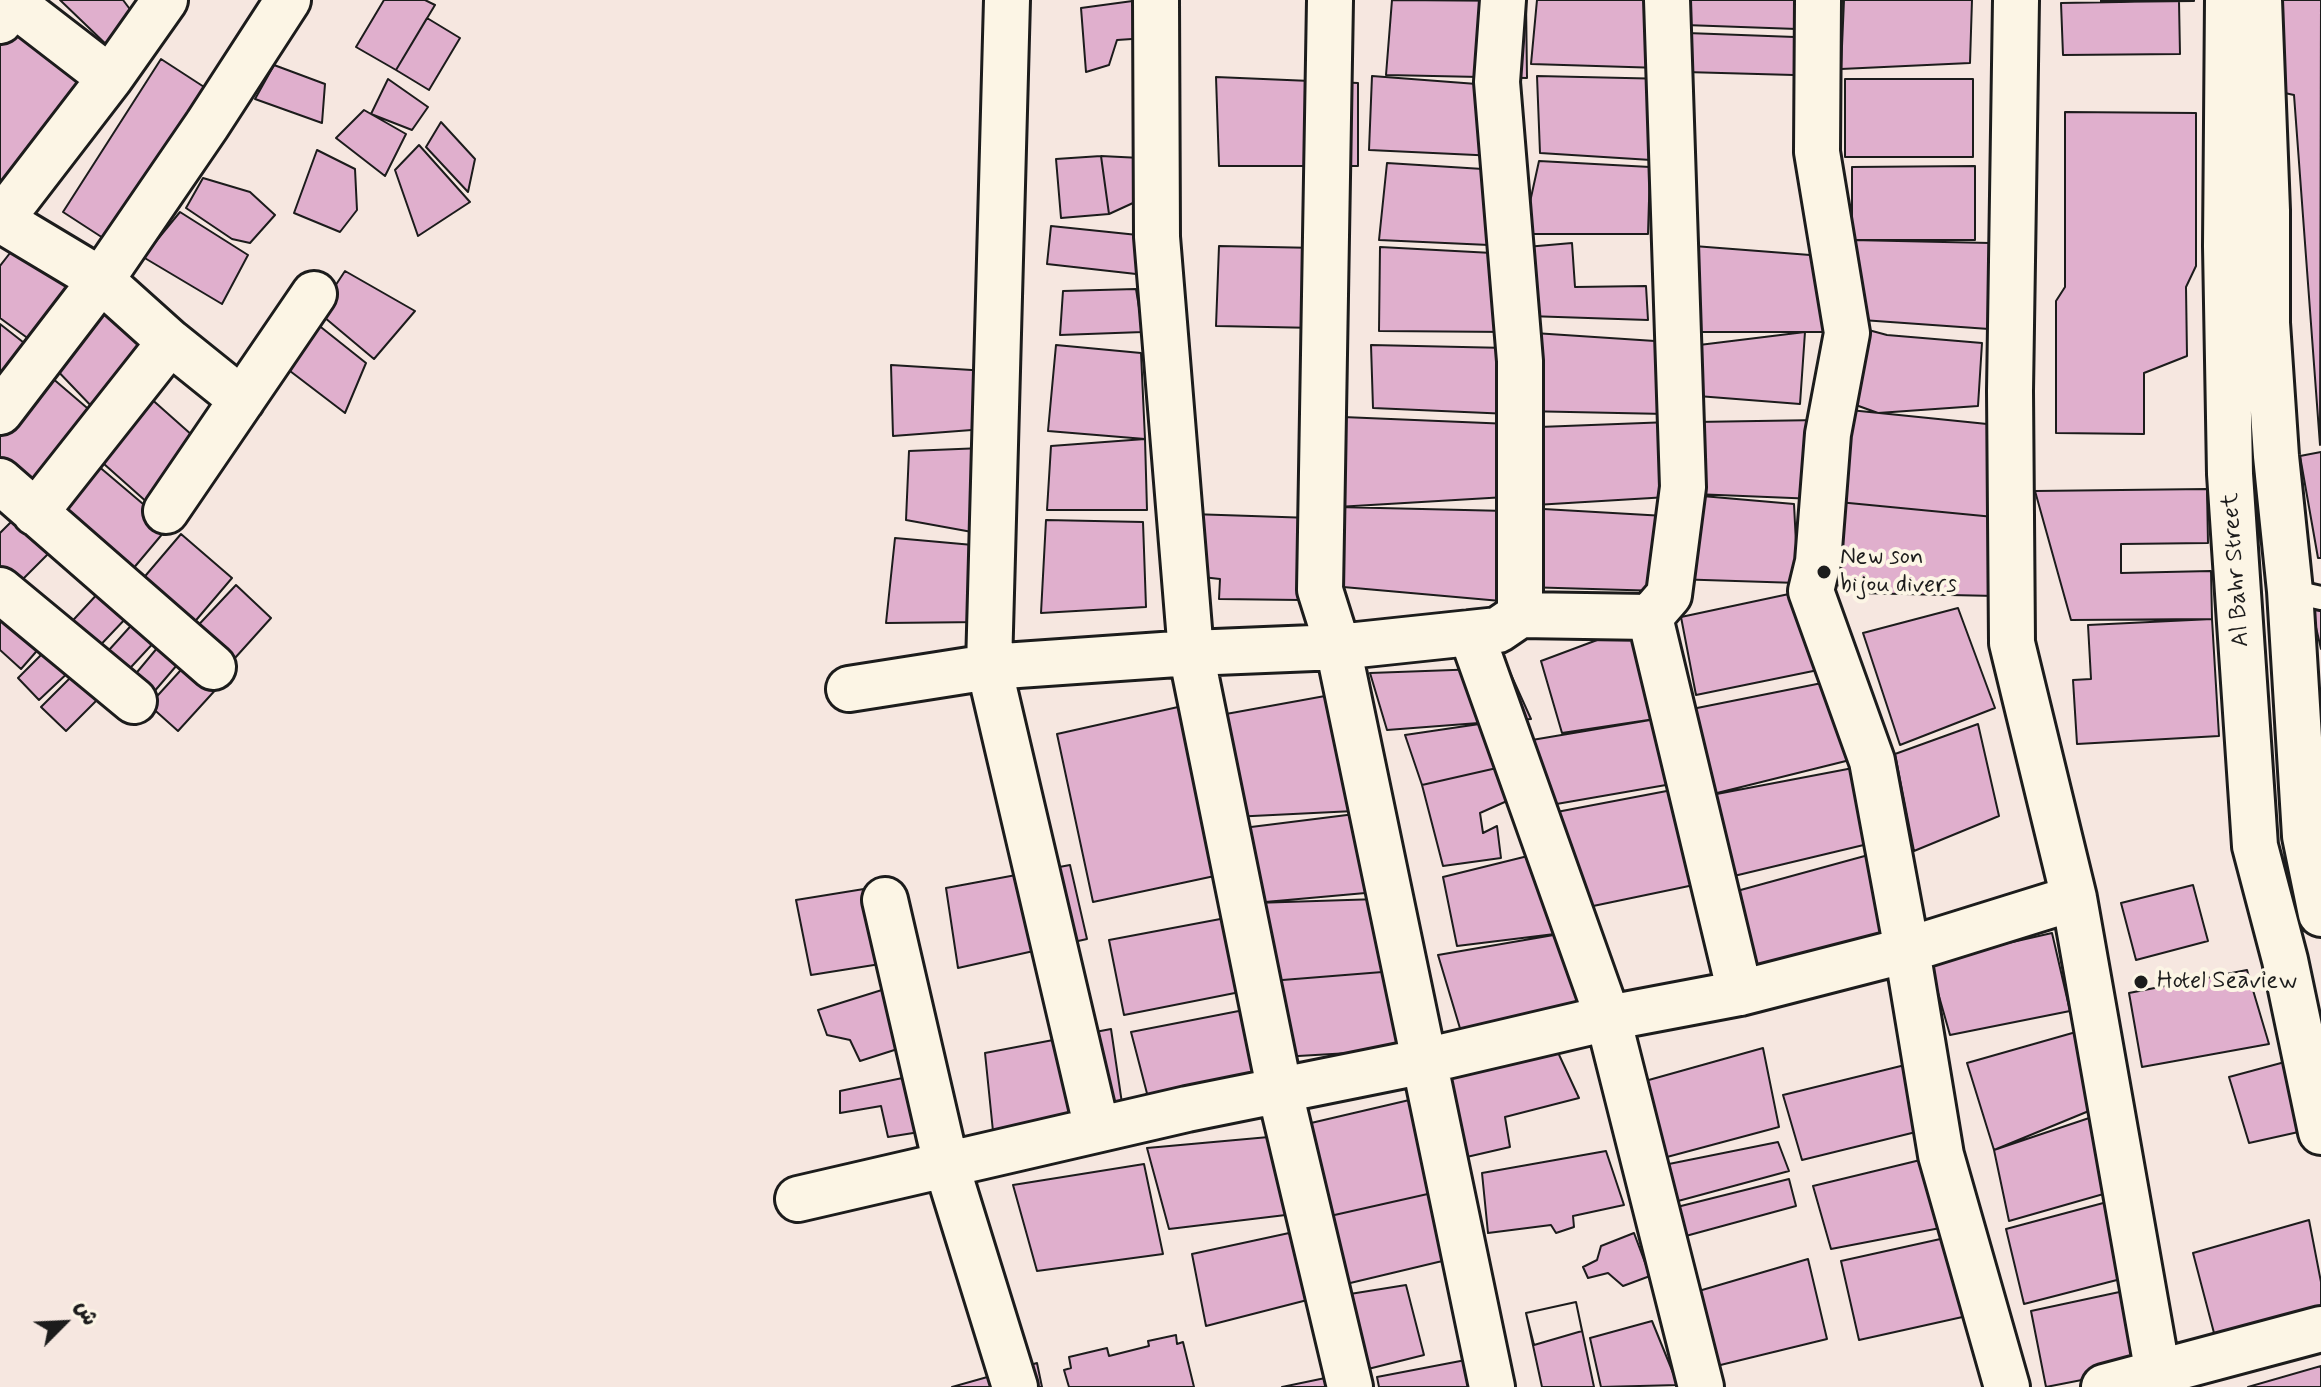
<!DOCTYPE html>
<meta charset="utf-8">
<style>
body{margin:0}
#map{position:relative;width:2321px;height:1387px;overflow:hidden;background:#f6e7e0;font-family:Mynerve,"Playpen Sans Arabic",sans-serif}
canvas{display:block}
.north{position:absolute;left:24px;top:1283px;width:80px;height:80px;-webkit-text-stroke:6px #fcf5e5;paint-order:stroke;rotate:66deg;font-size:22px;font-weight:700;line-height:32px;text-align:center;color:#1c1c1c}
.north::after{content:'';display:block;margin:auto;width:28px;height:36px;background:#1c1c1c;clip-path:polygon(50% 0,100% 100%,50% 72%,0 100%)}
</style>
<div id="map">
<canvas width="2321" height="1387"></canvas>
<div class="north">ش</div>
</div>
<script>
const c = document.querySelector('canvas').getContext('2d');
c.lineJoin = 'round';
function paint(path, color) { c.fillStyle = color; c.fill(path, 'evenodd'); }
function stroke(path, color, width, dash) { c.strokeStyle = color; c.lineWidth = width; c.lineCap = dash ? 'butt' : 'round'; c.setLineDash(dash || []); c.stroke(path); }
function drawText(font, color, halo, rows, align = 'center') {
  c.font = font + ' Mynerve,sans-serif'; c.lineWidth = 8; c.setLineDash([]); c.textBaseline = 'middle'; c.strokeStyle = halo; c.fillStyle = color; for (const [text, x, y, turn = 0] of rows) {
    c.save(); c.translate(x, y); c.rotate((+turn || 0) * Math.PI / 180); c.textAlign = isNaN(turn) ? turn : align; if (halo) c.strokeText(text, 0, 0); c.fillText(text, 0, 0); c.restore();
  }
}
const building = new Path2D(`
 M60 0H123L135 16 111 49Z
 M384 0H425L435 5 396 70 356 47Z
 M1140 0 1147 38 1117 40 1109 65 1086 72 1081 8Z
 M1392 0 1526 1 1527 78 1386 75Z
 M1537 0H1659L1661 68 1531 64Z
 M1686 0H1798L1797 29 1685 25Z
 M1844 0H1972L1970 63 1841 69Z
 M2101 0H2194V1L2101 2Z
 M2273 0H2321L2320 445 2294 95 2280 92Z
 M2179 1 2180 54 2063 55 2061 3Z
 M15 13 100 81 11 193 0 185V32Z
 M427 18 460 38 429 90 396 70Z
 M1687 33 1795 37 1794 75 1685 72Z
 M161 59 218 96 120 249 63 212Z
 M274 65 325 84 322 123 255 99Z
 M1372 76 1503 86 1497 156 1369 150Z
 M1537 76 1670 79 1667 161 1540 153Z
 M1216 77 1358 83V166H1219Z
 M388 79 428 107 412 130 371 114Z
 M1845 79H1973V157H1845Z
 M364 110 406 134 385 176 336 138Z
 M2065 112 2196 113V266L2186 287 2187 356 2144 373V434L2056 433V301L2065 287Z
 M441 122 475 159 468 192 426 147Z
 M419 145 470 202 418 236 395 170Z
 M317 150 355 169 357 210 340 232 294 213Z
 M1101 156 1141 158 1133 203 1109 214Z
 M1101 156 1109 214 1061 218 1056 159Z
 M1539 161 1650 167 1648 234H1523Z
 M1387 163 1515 171 1511 246 1379 240Z
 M1975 166V240H1852V167Z
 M203 178 250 192 275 215 250 243 232 239 186 208Z
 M180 212 248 255 222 304 143 257Z
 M1051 226 1157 237 1145 275 1047 264Z
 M1852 240 1990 243 1989 329 1862 320Z
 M1572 243 1575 287 1646 286 1648 320 1528 316 1526 247Z
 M17 244 74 289 33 342 0 318V266Z
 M1668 244 1836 257 1835 332H1664Z
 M1219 246 1318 248V328L1216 326Z
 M1380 247 1511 254 1509 332 1379 331Z
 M345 271 415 311 374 359 318 312Z
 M1136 289 1143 332 1060 335 1063 291Z
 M102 290 162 343 96 411 51 364Z
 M0 324 28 346 0 382Z
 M317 324 366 363 345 413 290 371Z
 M1850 325 1887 335 1982 343 1978 406 1878 413 1828 395Z
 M1519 332 1670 342 1666 414 1522 411Z
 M1805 332 1800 404 1685 395 1691 346Z
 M1056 345 1141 353 1145 439 1048 431Z
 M1371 345 1508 348 1510 414 1373 408Z
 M891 365 988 371 985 429 893 436Z
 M44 371 93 413 26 491 0 468V422Z
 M148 396 202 444 149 504 95 456Z
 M1840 409 1997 425 1994 517 1828 501Z
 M1343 417 1510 424 1506 497 1337 507Z
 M1820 420 1816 499 1694 494 1695 422Z
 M1670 422 1668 497 1535 505 1539 427Z
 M1145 439 1147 510H1047L1051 446Z
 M983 448V534L906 520 909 451Z
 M2321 452V558H2318L2300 456Z
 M90 459 169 526 127 576 48 508Z
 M2207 489 2208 543 2121 544V573L2211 571 2212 619 2071 620 2035 491Z
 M1679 494 1794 504 1798 583 1673 579Z
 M1828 501 1994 517 1996 596 1857 593 1816 576Z
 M1337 507 1507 511 1512 602 1332 586Z
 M1526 508 1665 516 1661 591 1524 587Z
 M1191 514 1312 518 1320 590 1300 600 1219 599 1220 579 1202 577Z
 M17 516 52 550 9 593 0 584V533Z
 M1046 520 1143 522 1146 607 1041 613Z
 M181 534 232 578 186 632 135 588Z
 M895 538 973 545 982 622 886 623Z
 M236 585 271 618 226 668 190 634Z
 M101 590 128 616 91 655 64 630Z
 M1803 591 1823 669 1696 695 1681 617Z
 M0 593 49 637 21 669 0 650Z
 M1958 608 1995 708 1900 745 1863 633Z
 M2321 609V649L2312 610Z
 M137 619 158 638 120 679 100 660Z
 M2212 619 2219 736 2077 744 2073 680 2091 679 2088 625Z
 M1640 624 1668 717 1562 733 1541 661Z
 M163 641 183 658 147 700 128 683Z
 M51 645 73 668 39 700 18 678Z
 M190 660 219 686 178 731 149 705Z
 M1508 668 1531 719 1387 730 1370 673Z
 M76 672 101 696 66 731 41 707Z
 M1827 682 1850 760 1701 797 1682 711Z
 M1358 690 1395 809 1232 817 1215 716Z
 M1187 705 1224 874 1093 902 1057 734Z
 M1668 717 1689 781 1545 806 1532 740Z
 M1493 722 1510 765 1422 785 1405 735Z
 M1978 724 1999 816 1914 851 1895 754Z
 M1510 765 1507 801 1480 813 1483 833 1497 826 1501 858 1443 866 1422 785Z
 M1853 768 1872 843 1713 881 1701 797Z
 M1672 790 1713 881 1574 910 1541 815Z
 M1395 809 1410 889 1254 903 1243 828Z
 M1540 853 1571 932 1457 946 1443 877Z
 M1872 854 1896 938 1745 982 1726 894Z
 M1070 865 1087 939 958 968 946 888Z
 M901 883 918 958 811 975 796 900Z
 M2193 885 2208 941 2136 960 2121 903Z
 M1410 898 1420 969 1270 981 1254 903Z
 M1231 917 1245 991 1124 1015 1109 940Z
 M1571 932 1590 1009 1465 1045 1438 955Z
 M2052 933 2070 1011 1950 1035 1929 961Z
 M1420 969 1435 1048 1281 1057 1270 981Z
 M2247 970 2269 1044 2142 1067 2129 993Z
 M917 979 932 1038 860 1061 850 1040 827 1035 818 1010Z
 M1249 1009 1264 1079 1150 1105 1131 1032Z
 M1111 1029 1123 1110 994 1141 985 1053Z
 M2083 1030 2101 1106 1994 1150 1967 1063Z
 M1555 1046 1579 1098 1505 1117 1510 1147 1458 1159 1438 1069Z
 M1763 1048 1779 1127 1652 1161 1638 1083Z
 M2296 1059 2312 1129 2249 1143 2229 1077Z
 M1905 1065 1920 1131 1802 1160 1783 1095Z
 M941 1070 951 1127 888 1137 881 1106 840 1113V1091Z
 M1418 1098 1441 1191 1330 1216 1311 1123Z
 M2104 1113 2121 1189 2009 1221 1994 1150Z
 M1280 1136 1294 1214 1169 1229 1147 1148Z
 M1778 1142 1789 1171 1667 1204 1654 1167Z
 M1606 1151 1624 1205 1573 1216 1574 1227 1556 1233 1551 1225 1488 1233 1482 1173Z
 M1941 1155 1961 1224 1831 1249 1813 1186Z
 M1144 1164 1163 1254 1037 1271 1013 1185Z
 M1789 1179 1796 1206 1671 1240 1665 1210Z
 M1441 1191 1455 1258 1346 1284 1330 1216Z
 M2122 1198 2144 1273 2024 1304 2006 1229Z
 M2309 1220 2321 1282V1323L2219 1352 2193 1253Z
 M1303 1230 1319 1297 1206 1326 1192 1254Z
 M1634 1233 1650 1276 1623 1286 1608 1273 1588 1278 1583 1267 1597 1260 1601 1246Z
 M1963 1234 1985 1312 1859 1340 1841 1261Z
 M1808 1259 1827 1339 1700 1370 1685 1295Z
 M1406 1285 1424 1355 1368 1369 1350 1294Z
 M2152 1285 2174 1362 2046 1387 2031 1311Z
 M1576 1302 1582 1331 1534 1345 1526 1313Z
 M1576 1302 1594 1387H1542L1526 1313Z
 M1652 1321 1678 1385 1601 1387 1590 1338Z
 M1176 1335 1177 1344 1183 1342 1194 1387H1069L1064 1370 1071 1368 1069 1357 1107 1348 1109 1356 1149 1346 1148 1341Z
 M1497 1354 1505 1387H1379L1377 1377Z
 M1037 1363 1042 1387H952Z
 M2321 1366V1387H2248Z
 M1330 1377 1332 1387H1282Z`);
paint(building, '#e0afcd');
stroke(building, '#1c1c1c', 2);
const lane = new Path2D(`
 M2290 591 2321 598`);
const street = new Path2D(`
 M1007 0 989 667 1097 1129
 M1156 0 1157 237 1191 653 1280 1092 1350 1387
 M1330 0 1320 590 1338 647 1492 1387
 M1503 0 1497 82 1520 361V615
 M1667 0 1683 487 1669 595 1650 617 1740 993
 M1818 0 1817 152 1847 333 1828 434 1818 562 1811 591 1872 761 1907 950 1941 1155 2007 1387
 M2016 0 2010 391 2012 643 2074 898 2158 1374
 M0 21 10 8 18 7 110 78
 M1 220 101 280 170 342 242 400
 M0 221 110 78 165 0
 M0 412 101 280 207 125 288 0
 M0 481 213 667
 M166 511 314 294
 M35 513 170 342
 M0 590 134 701
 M1471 633 1608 1018 1701 1387
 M849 689 989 667 1191 653 1338 647 1498 630 1520 615 1650 617
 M885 900 946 1164 1015 1387
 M798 1199 1187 1109 1425 1061 1608 1018 1740 993 1907 950 2074 898
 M2104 1387 2321 1329`);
const secondary = new Path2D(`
 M2228 0 2226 246 2230 474 2255 846 2285 960 2321 1132
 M2259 0 2267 210V323L2276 456 2290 591 2305 836 2321 914`);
stroke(lane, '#1c1c1c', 28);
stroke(street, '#1c1c1c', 50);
stroke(secondary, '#1c1c1c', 50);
stroke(lane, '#fcf5e5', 22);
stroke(street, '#fcf5e5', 44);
stroke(secondary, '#fcf5e5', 44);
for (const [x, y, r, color] of [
 [1824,572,8,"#1c1c1c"],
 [2141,982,8,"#1c1c1c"]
]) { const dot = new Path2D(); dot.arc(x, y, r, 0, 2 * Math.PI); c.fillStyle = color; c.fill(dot); stroke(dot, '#fcf5e5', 3); }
drawText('24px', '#1c1c1c', '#fcf5e5', [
 ["New son",1840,558],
 ["bijou divers",1840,586],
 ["Hotel Seaview",2157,982]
], 'left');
drawText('24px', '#1c1c1c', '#fcf5e5', [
 ["Al Bahr Street",2237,570,-94]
]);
</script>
